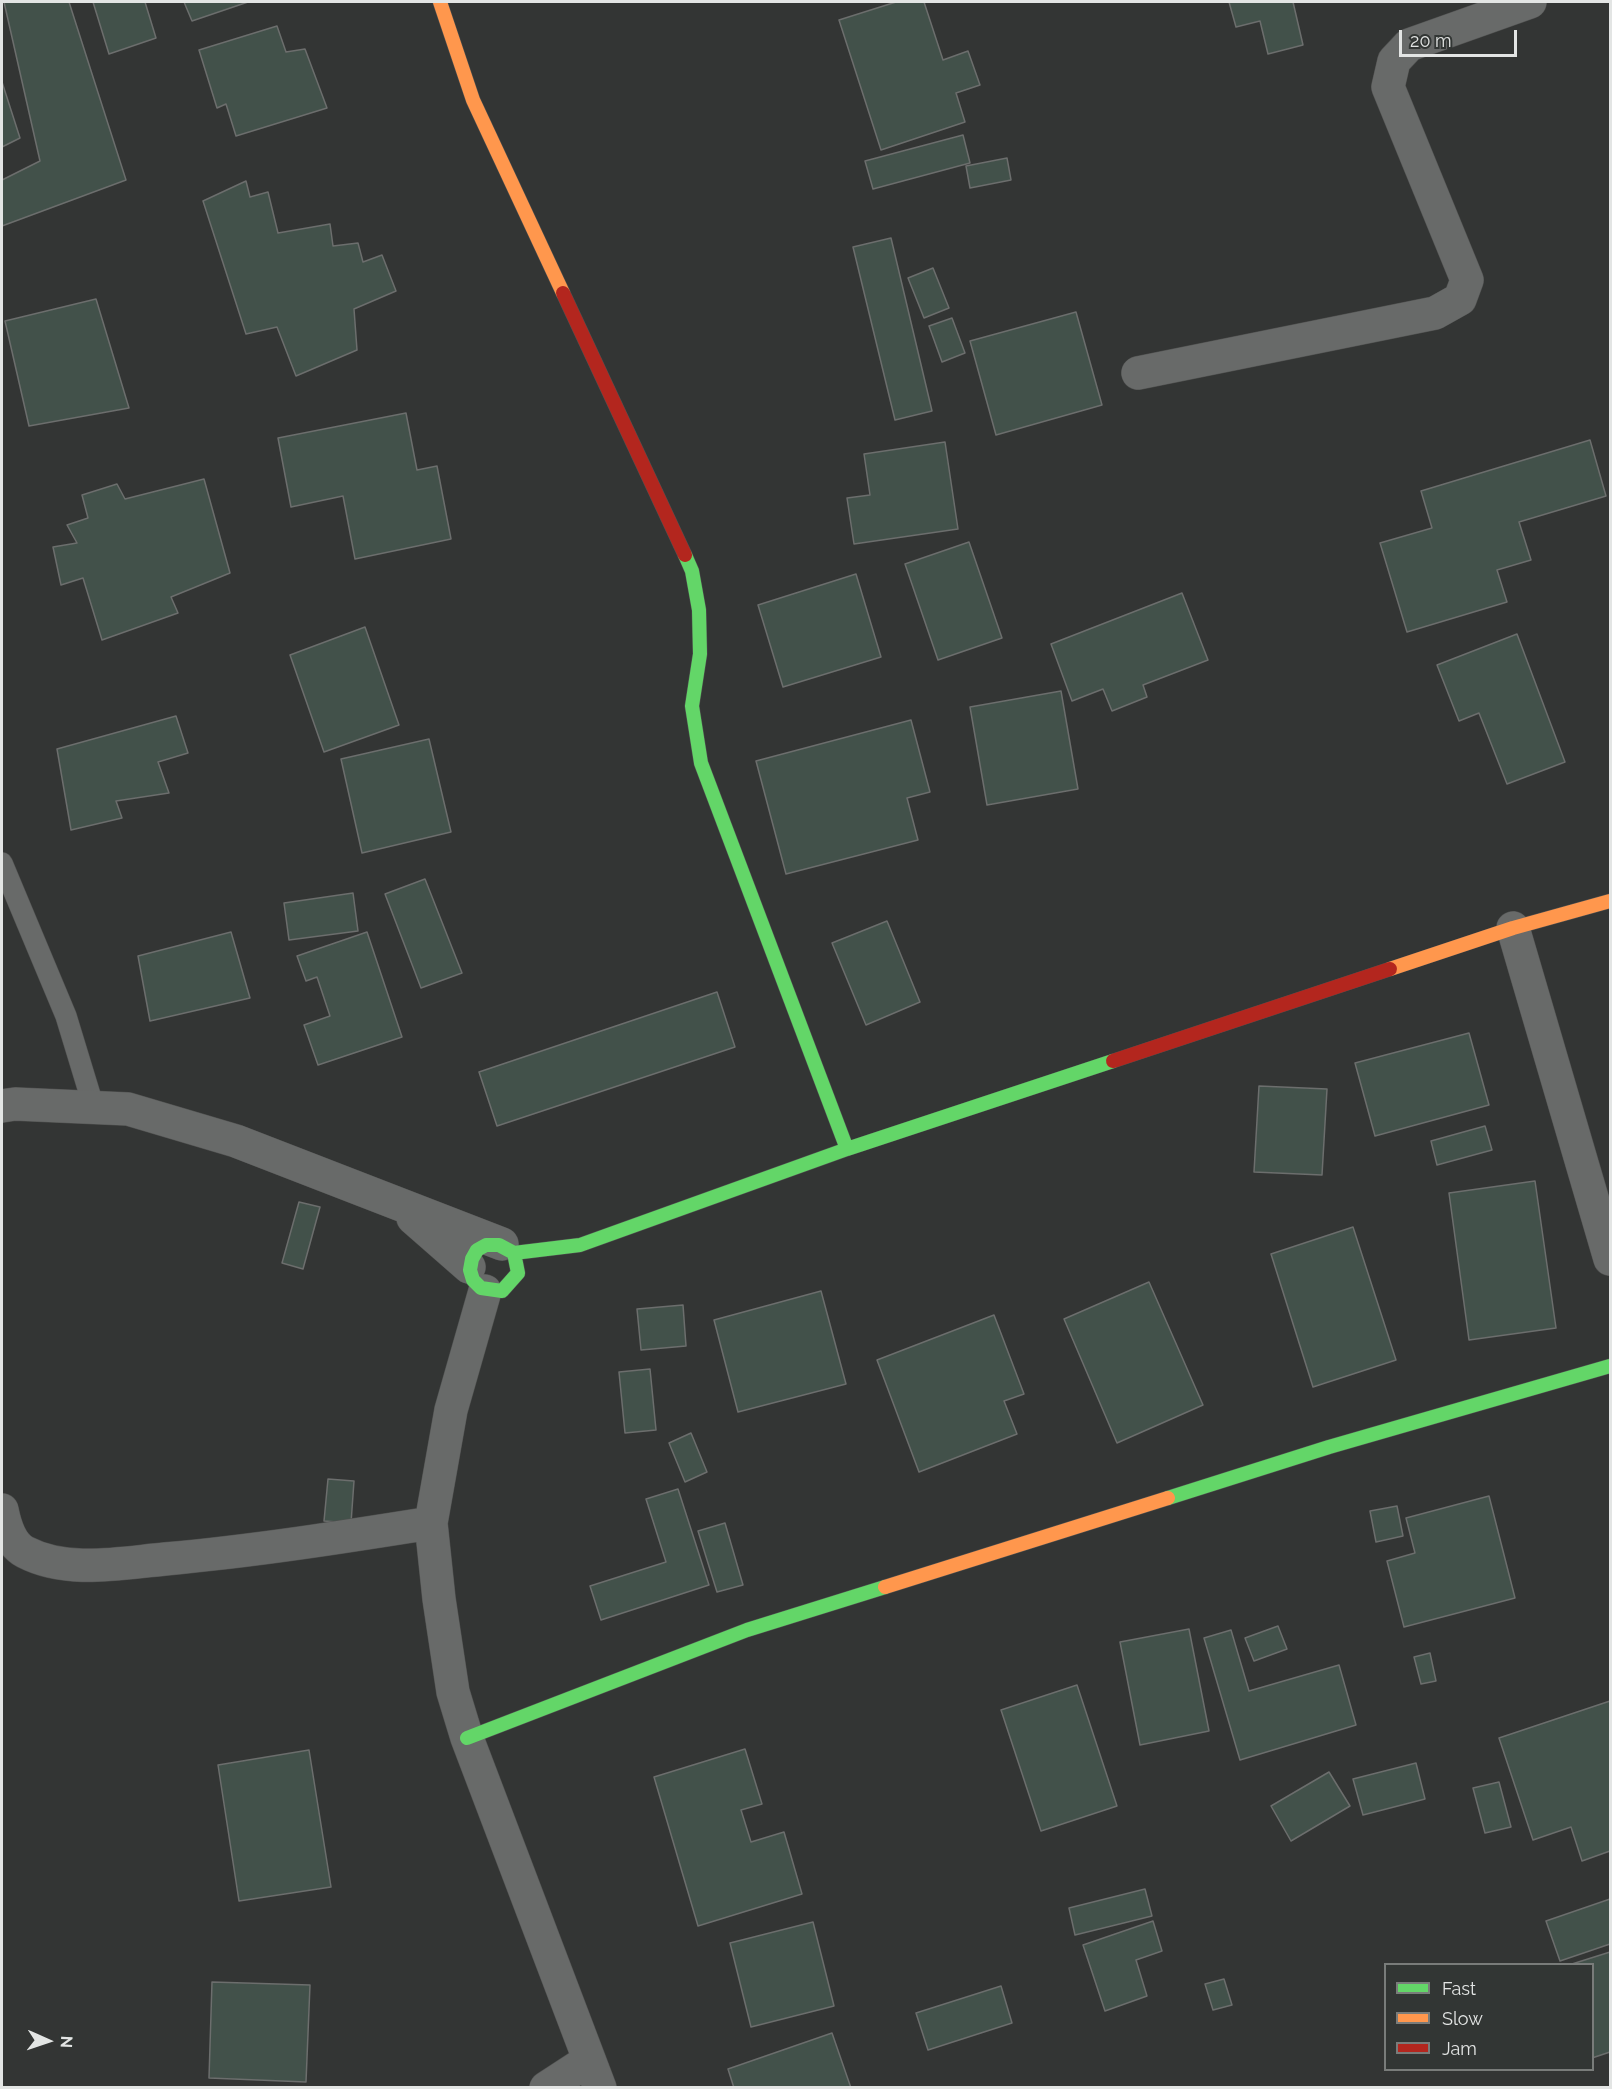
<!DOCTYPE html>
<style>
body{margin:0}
#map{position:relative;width:1612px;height:2089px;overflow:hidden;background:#333534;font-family:Raleway,sans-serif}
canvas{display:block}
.frame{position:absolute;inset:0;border:3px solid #e3e5e4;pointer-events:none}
.legend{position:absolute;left:1384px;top:1963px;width:210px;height:108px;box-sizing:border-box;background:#323634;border:2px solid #797c7a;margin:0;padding:8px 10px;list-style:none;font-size:18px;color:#e3e5e4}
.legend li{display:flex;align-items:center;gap:12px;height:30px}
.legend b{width:30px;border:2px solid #797c7a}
.north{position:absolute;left:18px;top:2011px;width:60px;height:60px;-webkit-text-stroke:4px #323634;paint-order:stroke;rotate:93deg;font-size:16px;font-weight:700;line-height:24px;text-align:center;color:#e3e5e4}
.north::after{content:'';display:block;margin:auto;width:21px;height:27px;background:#e3e5e4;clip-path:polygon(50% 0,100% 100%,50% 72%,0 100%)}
.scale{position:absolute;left:1399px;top:30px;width:118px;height:27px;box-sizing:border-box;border:3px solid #e3e5e4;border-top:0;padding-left:8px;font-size:18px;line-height:21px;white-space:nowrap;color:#e3e5e4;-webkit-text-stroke:4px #323634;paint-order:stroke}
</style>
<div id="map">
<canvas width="1612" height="2089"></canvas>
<div class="frame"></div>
<ul class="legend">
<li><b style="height:8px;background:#63d668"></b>Fast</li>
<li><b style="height:8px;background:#ff974d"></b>Slow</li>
<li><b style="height:8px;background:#b3261e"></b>Jam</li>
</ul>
<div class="north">N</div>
<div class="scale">20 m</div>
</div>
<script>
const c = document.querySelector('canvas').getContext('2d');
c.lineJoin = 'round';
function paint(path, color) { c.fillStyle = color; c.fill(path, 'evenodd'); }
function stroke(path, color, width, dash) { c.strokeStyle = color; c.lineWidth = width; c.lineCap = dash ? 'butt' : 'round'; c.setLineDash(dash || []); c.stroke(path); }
const building = new Path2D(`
 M4 2H69L126 180 2 226V180L40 161Z
 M93 2H145L156 38 109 54Z
 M184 2H248L192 21Z
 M896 2H924L943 60 968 51 980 85 956 93 965 122 881 150 839 20Z
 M1229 2H1293L1303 45 1268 54 1260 21 1236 27Z
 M277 26 286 52 305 49 327 108 236 136 226 104 217 108 199 50Z
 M2 82 20 138 2 147Z
 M963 135 970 163 873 189 865 161Z
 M1007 158 1011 180 970 188 966 166Z
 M246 181 250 197 268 192 278 233 330 224 333 246 358 243 363 262 382 255 396 291 354 309 357 350 296 376 277 327 246 334 203 201Z
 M891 238 932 411 895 420 853 247Z
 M933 268 949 308 924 318 908 278Z
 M96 299 129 408 29 426 5 321Z
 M1076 312 1102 405 996 435 970 341Z
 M952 318 965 353 942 362 929 326Z
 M406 413 417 470 437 466 451 539 355 559 343 496 291 507 278 438Z
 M1590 440 1606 496 1519 522 1531 560 1497 570 1507 602 1407 632 1380 543 1432 528 1421 491Z
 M945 442 958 529 854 544 847 498 870 495 864 454Z
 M204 479 230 573 171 597 178 613 102 640 83 578 61 585 53 547 77 543 67 525 88 518 82 495 117 484 125 499Z
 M969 542 1002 638 938 660 905 564Z
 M856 574 881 657 783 687 758 605Z
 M1182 593 1208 660 1143 685 1147 697 1112 711 1103 689 1072 701 1051 644Z
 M365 627 399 725 324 752 290 655Z
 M1517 634 1565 762 1507 784 1479 713 1459 721 1437 665Z
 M1061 691 1078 789 987 805 970 707Z
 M176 716 188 753 158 762 169 793 116 801 122 818 71 830 57 749Z
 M911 720 930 792 907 798 918 840 786 874 756 761Z
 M429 739 451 832 362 853 341 759Z
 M425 879 462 973 421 988 385 894Z
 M353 893 358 931 289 940 284 903Z
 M887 921 920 1002 866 1025 832 943Z
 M231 932 250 998 150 1021 138 956Z
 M367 932 402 1037 318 1065 304 1025 330 1016 317 977 306 981 297 956Z
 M717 992 735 1047 497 1126 479 1072Z
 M1469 1033 1489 1105 1375 1136 1355 1063Z
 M1259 1086 1327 1089 1322 1175 1254 1172Z
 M1485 1126 1492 1150 1437 1165 1431 1141Z
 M1535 1181 1556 1328 1469 1340 1449 1193Z
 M299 1202 320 1207 303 1269 282 1263Z
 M1353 1227 1396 1360 1313 1387 1271 1254Z
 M1149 1282 1203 1405 1117 1443 1064 1319Z
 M821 1291 846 1384 738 1412 714 1320Z
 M683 1305 686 1346 641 1350 637 1309Z
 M994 1315 1024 1394 1004 1401 1017 1434 919 1472 877 1360Z
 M650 1369 656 1430 625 1433 619 1372Z
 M691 1433 707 1472 685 1482 669 1443Z
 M328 1479 354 1481 351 1523 324 1521Z
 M678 1489 709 1585 601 1620 590 1586 666 1562 646 1499Z
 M1489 1496 1515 1598 1404 1627 1387 1561 1415 1553 1406 1518Z
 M1397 1506 1403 1536 1376 1542 1370 1511Z
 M725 1523 743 1585 717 1592 698 1531Z
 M1278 1626 1287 1649 1254 1661 1245 1638Z
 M1189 1629 1209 1731 1140 1745 1120 1642Z
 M1231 1630 1249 1691 1339 1665 1356 1725 1240 1760 1204 1638Z
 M1430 1653 1436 1681 1421 1684 1414 1657Z
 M1077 1685 1117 1806 1041 1831 1001 1710Z
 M1610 1701V1851L1582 1861 1571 1827 1533 1840 1499 1738Z
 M745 1749 762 1804 741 1810 751 1842 784 1832 802 1894 698 1926 654 1777Z
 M309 1750 331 1887 239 1901 218 1765Z
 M1416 1763 1425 1799 1363 1815 1353 1779Z
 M1329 1772 1350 1806 1291 1841 1271 1806Z
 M1499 1782 1511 1827 1485 1833 1473 1788Z
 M1145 1889 1152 1916 1075 1935 1069 1908Z
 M1610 1899V1944L1560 1961 1546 1921Z
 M1153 1921 1162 1951 1136 1960 1147 1996 1105 2011 1083 1945Z
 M813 1922 834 2006 751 2027 730 1943Z
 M1610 1952V2052L1592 2058V1964H1572Z
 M1224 1979 1232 2005 1213 2010 1205 1984Z
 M212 1982 310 1985 306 2082 209 2078Z
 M1001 1986 1012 2023 928 2050 916 2013Z
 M832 2033 851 2088H734L728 2069Z`);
paint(building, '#42514a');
stroke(building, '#6c6e6d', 1.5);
const lane = new Path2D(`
 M2 863 66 1016 94 1108`);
const street = new Path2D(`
 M1138 373 1435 313 1460 299 1467 280 1388 87 1394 61 1409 45 1530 2
 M1513 928 1610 1259
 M2 1106 15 1104 128 1109 236 1141 502 1244
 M413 1218 469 1267
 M485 1291 451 1410 431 1523 439 1599 453 1692 467 1738 600 2088
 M2 1510C5 1525 10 1544 25 1552 67 1574 120 1563 165 1559 254 1551 343 1537 431 1523
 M546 2088 589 2060`);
const fast = new Path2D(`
 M685 555 692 571 699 610 700 654 692 706 701 763 847 1149
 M514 1253 518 1273 502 1291 481 1288 473 1280 470 1270 472 1259 477 1250 486 1245H499L514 1253 580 1245 847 1149 1113 1061
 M1168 1498 1329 1447 1610 1366
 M467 1738 747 1630 885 1587`);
const slow = new Path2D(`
 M440 2 473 100 563 293
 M1390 969 1513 928 1610 901
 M885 1587 1168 1498`);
const jam = new Path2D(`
 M563 293 685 555
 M1113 1061 1390 969`);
stroke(lane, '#505150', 22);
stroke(street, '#505150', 34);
stroke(fast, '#505150', 15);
stroke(slow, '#505150', 15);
stroke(jam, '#505150', 15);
stroke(lane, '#686a69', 21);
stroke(street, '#686a69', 33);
stroke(fast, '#63d668', 14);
stroke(slow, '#ff974d', 14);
stroke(jam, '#b3261e', 14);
</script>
